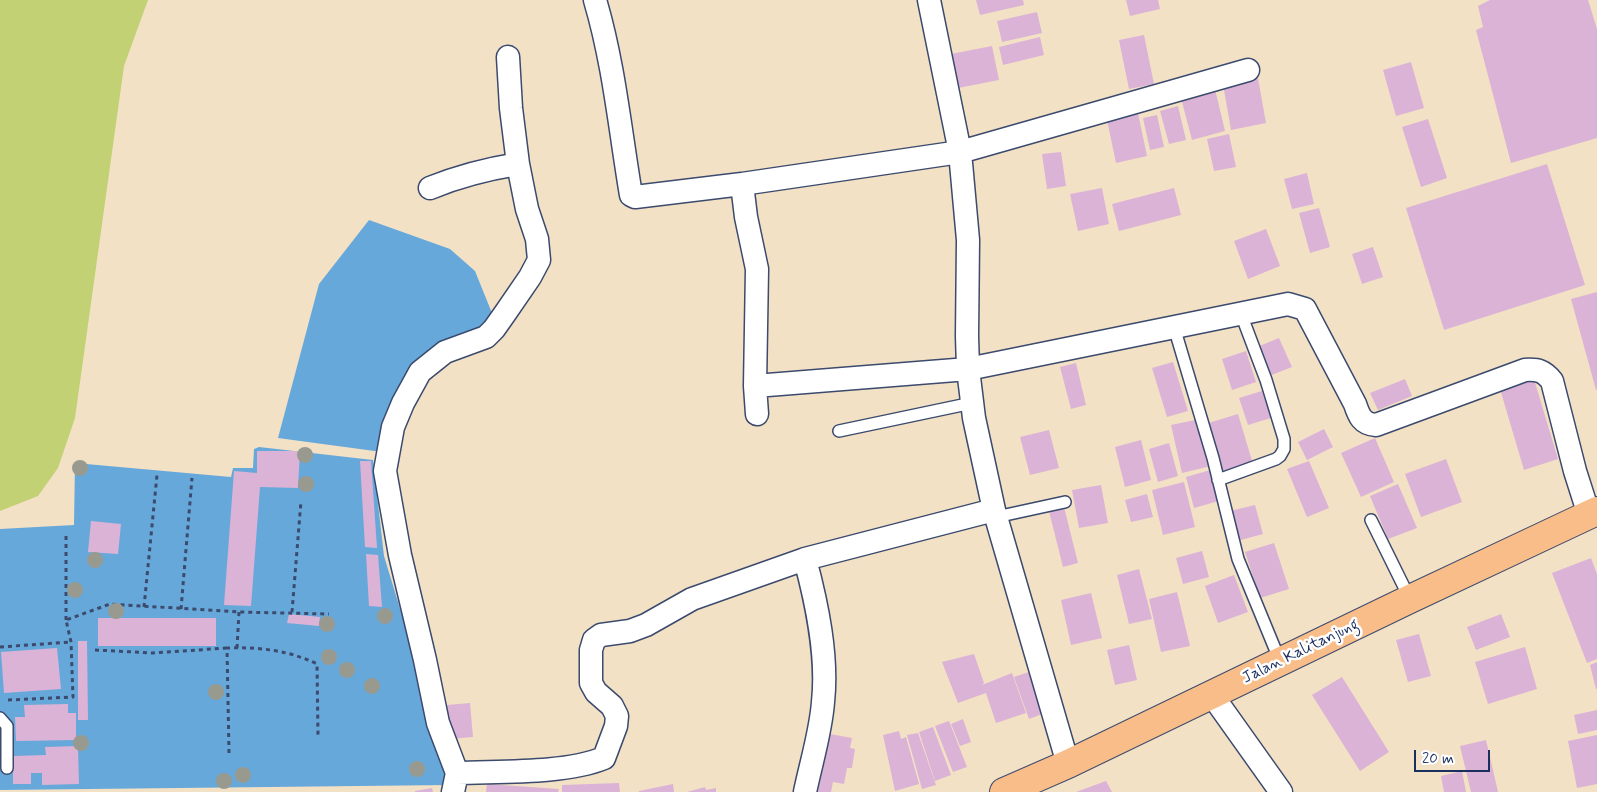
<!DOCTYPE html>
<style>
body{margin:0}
#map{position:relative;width:1597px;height:792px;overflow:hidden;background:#f3e1c5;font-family:Mynerve,sans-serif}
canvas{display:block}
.scale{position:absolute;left:1414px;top:750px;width:76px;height:22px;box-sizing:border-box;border:2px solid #1b2f5e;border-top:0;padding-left:6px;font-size:15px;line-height:18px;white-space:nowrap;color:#1b2f5e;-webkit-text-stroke:4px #fff;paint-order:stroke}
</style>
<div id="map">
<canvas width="1597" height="792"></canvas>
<div class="scale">20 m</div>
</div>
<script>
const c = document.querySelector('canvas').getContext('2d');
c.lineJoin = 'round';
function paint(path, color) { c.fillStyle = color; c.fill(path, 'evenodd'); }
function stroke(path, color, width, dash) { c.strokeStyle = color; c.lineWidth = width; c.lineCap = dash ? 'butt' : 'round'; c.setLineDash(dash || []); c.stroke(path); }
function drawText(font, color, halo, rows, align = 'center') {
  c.font = font + ' Mynerve,sans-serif'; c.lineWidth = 5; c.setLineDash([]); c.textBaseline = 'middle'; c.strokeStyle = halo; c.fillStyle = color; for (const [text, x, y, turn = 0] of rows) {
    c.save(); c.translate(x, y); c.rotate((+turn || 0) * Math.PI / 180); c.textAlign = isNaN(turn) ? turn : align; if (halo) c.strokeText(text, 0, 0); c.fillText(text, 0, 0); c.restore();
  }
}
paint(new Path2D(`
 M0 0H148L124 66 75 418 58 468 38 496 0 511Z`), '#c1d174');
paint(new Path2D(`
 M369 220 450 249 475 271 494 318 439 351 382 452 278 438 319 284Z
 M259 447 373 460 384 556 420 674 449 785 0 790V529L74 525 75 463 231 477 233 468H253L254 449Z`), '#67a8db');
paint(new Path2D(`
 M976 0H1023L1024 5 980 15Z
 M1126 0H1158L1160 9 1130 16Z
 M1490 0H1588L1597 29V138L1511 163 1476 30 1483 27 1478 6Z
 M1037 12 1042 33 1002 42 997 21Z
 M1144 35 1154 84 1129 89 1119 40Z
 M1040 37 1044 55 1003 65 999 47Z
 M992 46 999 80 958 88 951 54Z
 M1411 62 1424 108 1396 116 1383 70Z
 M1258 78 1266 123 1231 130 1223 84Z
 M1215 89 1225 131 1192 140 1181 98Z
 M1178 106 1186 140 1169 144 1160 111Z
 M1138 113 1147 156 1116 163 1107 120Z
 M1157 115 1164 147 1150 150 1143 118Z
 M1428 119 1447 178 1421 187 1402 127Z
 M1229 134 1236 167 1214 171 1207 139Z
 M1061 152 1066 186 1047 189 1042 154Z
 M1547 164 1585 285 1444 330 1406 208Z
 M1307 173 1314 204 1292 209 1284 179Z
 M1102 188 1109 224 1078 231 1070 194Z
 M1174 188 1181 215 1119 231 1112 204Z
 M1319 208 1330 247 1310 253 1299 213Z
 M1266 229 1280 266 1248 279 1234 241Z
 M1373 247 1383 277 1362 284 1352 254Z
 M1597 292V390H1596L1571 299Z
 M1279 338 1292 367 1269 376 1257 347Z
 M1246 351 1256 382 1232 390 1222 359Z
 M1173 362 1188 411 1167 417 1152 368Z
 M1076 363 1086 405 1071 409 1060 367Z
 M1405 379 1412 396 1378 410 1370 393Z
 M1534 379 1558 459 1524 470 1500 389Z
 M1262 391 1271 418 1248 425 1239 398Z
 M1238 414 1253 464 1221 475 1205 424Z
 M1200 419 1211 466 1182 473 1171 425Z
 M1324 429 1333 447 1307 460 1298 442Z
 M1049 430 1059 468 1030 475 1020 437Z
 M1375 438 1394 482 1361 497 1341 453Z
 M1141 440 1151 480 1125 487 1115 447Z
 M1169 443 1178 476 1158 482 1149 449Z
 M257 451H300L298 488 260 487 251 606 224 605 234 471 257 473Z
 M1446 459 1462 502 1421 517 1405 474Z
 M360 461H371L377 548 365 547Z
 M1309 461 1329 508 1307 517 1287 469Z
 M1214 469 1222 500 1194 508 1186 477Z
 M1184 482 1195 527 1163 535 1152 490Z
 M1398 484 1417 528 1388 539 1370 496Z
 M1101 485 1108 523 1079 528 1072 490Z
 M1147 494 1153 517 1131 522 1125 500Z
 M1255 505 1263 534 1237 541 1230 511Z
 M1064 507 1078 563 1063 567 1049 511Z
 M91 521 121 524 118 554 88 552Z
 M1274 543 1289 589 1260 598 1245 552Z
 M1202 551 1209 577 1183 584 1176 558Z
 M366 554 378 555 382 607 369 606Z
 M1591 558 1597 574V659L1587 663 1552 573Z
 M1139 569 1152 619 1129 624 1117 575Z
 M1234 575 1248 612 1218 623 1205 586Z
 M1177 592 1190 646 1161 652 1149 599Z
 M1091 593 1102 638 1071 645 1061 600Z
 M289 614 320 617 319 626 287 623Z
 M1501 614 1510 637 1476 650 1467 627Z
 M98 618H216V646H98Z
 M1419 634 1431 676 1408 682 1396 640Z
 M78 641H87L88 720H78Z
 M1129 645 1137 680 1115 685 1107 650Z
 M1525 647 1537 689 1488 704 1475 662Z
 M57 648 61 689 4 693 1 652Z
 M974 654 984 683 982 685 1012 673 1026 713 996 723 986 693 958 703 942 662Z
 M1597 662V689H1596L1590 665Z
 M1035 670 1050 711 1029 719 1014 677Z
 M1342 677 1389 752 1360 771 1312 695Z
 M470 703 473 737 450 739 447 705Z
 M68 704V713H76V740L16 741 15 717H25L24 705Z
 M1597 710V730L1578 734 1574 715Z
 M963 719 971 742 960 746 951 724Z
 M949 721 967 767 953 772 935 726Z
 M933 727 951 775 935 781 919 732Z
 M899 731 901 739 906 737 919 784 895 791 883 735Z
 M824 733 852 738 850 748 855 749 852 768H847L844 784 833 782 831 792H814Z
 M918 733 936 785 922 789 907 735Z
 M1597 735V784L1577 788 1568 741Z
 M1486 740 1498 792H1471L1460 746Z
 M78 746 79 784 42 785V773H31V784H13V756L46 755 45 747Z
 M1462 771 1466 792H1444L1441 776Z
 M1106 781 1112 792H1076Z
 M619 783 620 792H562V785Z
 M487 784 559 789 558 792H486Z
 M673 784 674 792H639V791Z
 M705 787 706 790 716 788V792H687Z
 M432 788 433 792H415V791Z`), '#dbb3d6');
const lane = new Path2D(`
 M1174 327 1213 458 1238 559 1280 661
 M839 431 972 403
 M1218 480 1276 459 1280 456 1284 449V439L1266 380 1241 314
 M996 517 1065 502
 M1371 520 1410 599
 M0 718 7 726V768`);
const street = new Path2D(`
 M595 0C614 64 620 130 631 195L635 197 742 184 960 152 1248 70
 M929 0 960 152 968 240 967 336 968 369 974 418 994 510 1068 764
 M742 184 746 217 757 269 755 386 757 414
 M430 188C459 176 487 169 518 164
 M755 386 968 369 1288 304 1305 309 1355 404C1359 416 1362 424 1376 425L1525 370C1538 369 1544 371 1552 381L1575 471 1589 515
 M805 559C817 604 828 656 823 702 821 731 811 763 805 792
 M1212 695 1281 792
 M457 773 438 723 425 660 400 555 385 471 393 427 403 403 420 372 445 352 486 337 494 329 506 312 530 277 539 260 537 239 527 209 518 164 511 108 508 57
 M453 792 457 773C499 771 565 774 604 758L616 726 617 716 612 706 596 692 591 683V650L594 640 601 635 630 631 646 625 692 599 805 559 994 510`);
const primary = new Path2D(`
 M1004 792 1068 764 1410 599 1597 511`);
stroke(lane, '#3b4a6d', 14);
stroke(street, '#3b4a6d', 25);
stroke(primary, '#3b4a6d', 30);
stroke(new Path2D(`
 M144 607 157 475
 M181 609 192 478
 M292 612 301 501
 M66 620V533
 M0 647 71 642
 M237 648 239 612
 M95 650 153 653 227 648
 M8 700 73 697 71 642 66 620 110 604 239 612 329 614
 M229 753 227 648C259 647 288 650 317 664L318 736`), '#3b4a6d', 3, [4, 4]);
stroke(lane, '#fff', 11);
stroke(street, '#fff', 22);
stroke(primary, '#f8bd88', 28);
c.fillStyle = '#989a90';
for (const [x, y] of [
 [305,455],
 [80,468],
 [306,484],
 [95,560],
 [75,590],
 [116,611],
 [385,616],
 [327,624],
 [329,657],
 [347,670],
 [372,686],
 [216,692],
 [81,743],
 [417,769],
 [243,775],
 [224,781]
]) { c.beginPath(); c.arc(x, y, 8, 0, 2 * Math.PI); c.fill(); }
drawText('16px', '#1b2f5e', '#fff', [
 ["Jalan Kalitanjung",1301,652,-26]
]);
</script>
